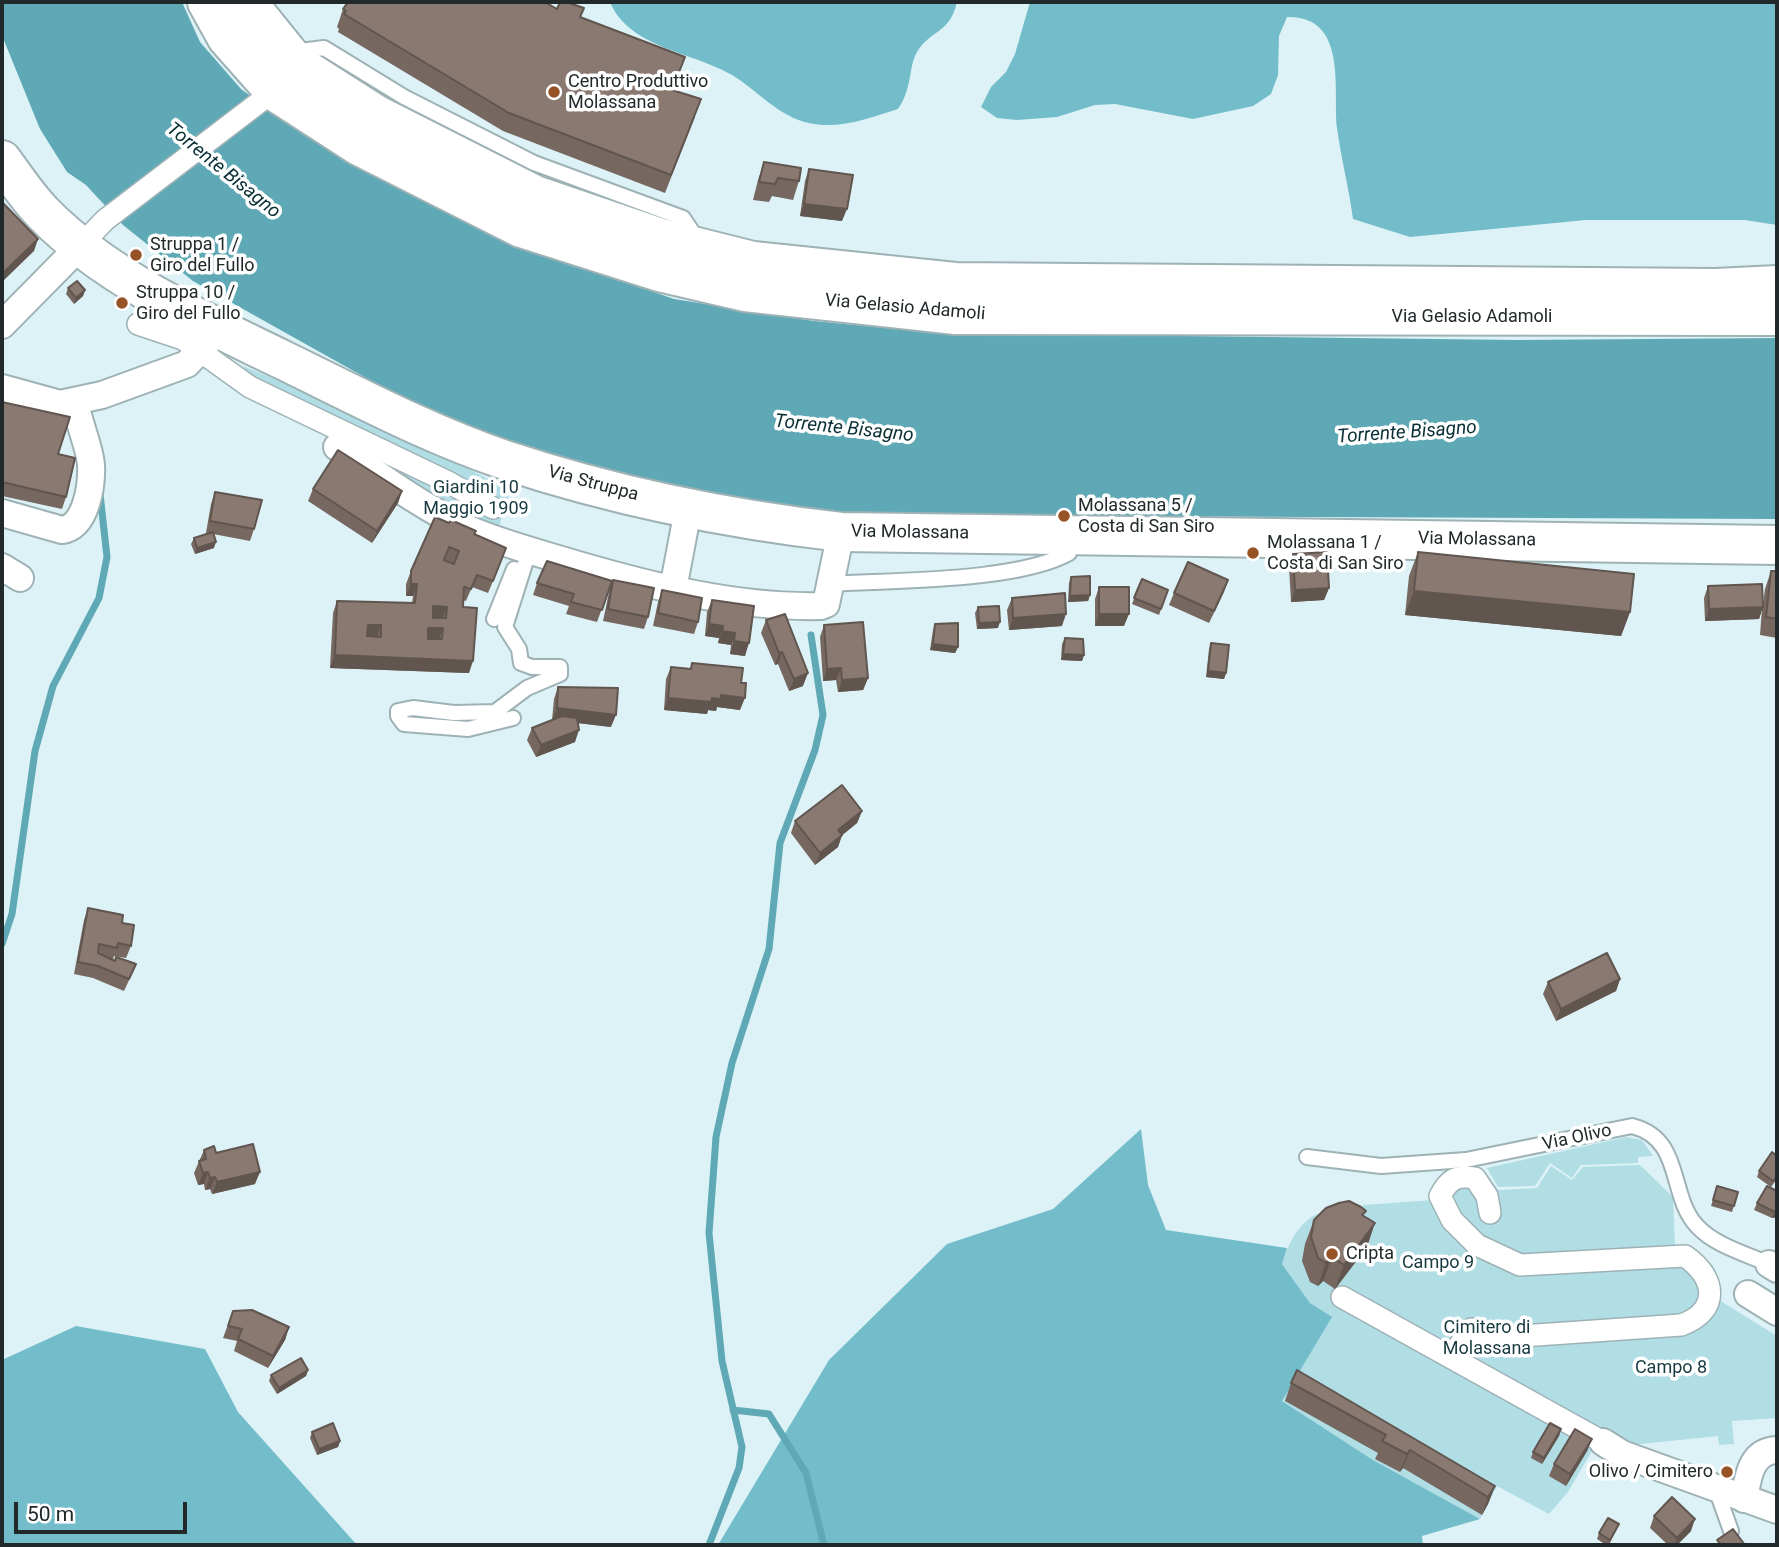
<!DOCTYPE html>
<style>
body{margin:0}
#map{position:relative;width:1779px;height:1547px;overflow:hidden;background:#ddf2f6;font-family:Roboto,sans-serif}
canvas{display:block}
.frame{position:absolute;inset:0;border:4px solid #21292a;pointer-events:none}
.scale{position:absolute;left:14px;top:1502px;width:173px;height:32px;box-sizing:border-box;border:4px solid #21292a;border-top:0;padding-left:9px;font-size:21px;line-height:24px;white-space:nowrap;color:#21292a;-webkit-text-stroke:5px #fff;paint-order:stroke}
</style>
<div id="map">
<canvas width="1779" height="1547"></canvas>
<div class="frame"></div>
<div class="scale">50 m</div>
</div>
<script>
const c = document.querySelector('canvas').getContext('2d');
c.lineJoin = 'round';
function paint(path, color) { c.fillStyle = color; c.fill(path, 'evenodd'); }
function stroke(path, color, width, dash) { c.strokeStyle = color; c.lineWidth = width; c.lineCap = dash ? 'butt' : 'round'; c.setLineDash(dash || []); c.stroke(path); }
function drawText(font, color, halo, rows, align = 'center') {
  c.font = font + ' Roboto,sans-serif'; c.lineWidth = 7; c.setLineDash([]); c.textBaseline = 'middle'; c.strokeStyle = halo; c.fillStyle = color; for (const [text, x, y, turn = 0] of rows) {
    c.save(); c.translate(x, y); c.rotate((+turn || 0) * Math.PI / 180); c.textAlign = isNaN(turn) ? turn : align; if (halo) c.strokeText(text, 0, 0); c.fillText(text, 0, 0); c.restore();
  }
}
paint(new Path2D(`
 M243 366 364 416 510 490 496 537 273 405Z
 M1626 1137 1642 1140 1653 1156 1638 1157V1163L1581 1165 1572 1178 1550 1163 1535 1186 1498 1187 1487 1168Z
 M1640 1165 1673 1197 1675 1248C1707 1253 1723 1266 1719 1300L1777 1336V1418L1732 1421 1734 1444 1719 1445 1718 1436 1593 1449 1568 1492 1549 1514 1497 1486 1480 1519 1373 1460 1282 1401 1331 1318 1310 1303 1282 1264C1288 1244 1300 1218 1323 1212 1333 1210 1347 1214 1357 1215L1363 1205 1434 1200 1435 1182 1470 1166 1486 1173 1498 1190 1537 1188 1551 1166 1572 1180 1583 1167Z`), '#b1dde5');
paint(new Path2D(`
 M610 2H957C949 35 931 29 917 52 908 68 913 87 898 109 869 118 839 130 809 123 779 117 757 90 732 75 693 52 629 48 610 2Z
 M1030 2H1777V225L1745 220H1586L1410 237 1353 219C1349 189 1341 158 1337 128 1333 88 1348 16 1287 17L1279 36 1278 75 1271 94 1253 106 1193 119 1115 104 1095 105 1057 117 1017 120 997 118 981 107 991 87 1006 72 1015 54Z
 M1141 1129 1148 1185 1166 1230 1287 1248 1282 1264 1310 1303 1332 1317 1282 1401 1373 1460 1480 1519 1422 1536 1423 1545H718L829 1360 947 1244 1053 1209Z
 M76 1326 205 1349 238 1412 357 1545H2V1360Z`), '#73bdca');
paint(new Path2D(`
 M2 2H182L200 42 241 89 303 134 491 236 674 299 814 321 938 333 1517 340 1777 338V519L855 515 671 487 515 444 393 393 193 281 123 225 86 185 67 172 40 129 3 38Z`), '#5ea9b5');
stroke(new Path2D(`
 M2 944 12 914 35 751 53 686 99 598 107 557 100 494
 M733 1410 769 1414 806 1473 824 1545
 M709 1545 739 1468 742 1447 722 1361 709 1233 716 1137 732 1063 769 949 780 843 815 750 823 715 811 635`), '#5ea9b5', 7);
const service = new Path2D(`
 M292 52 324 48 404 97 534 163 683 218 697 239
 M831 584C893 580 1016 582 1069 553L1072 537
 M494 619 514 569
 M513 718 468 729 404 724 398 716V711L413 708 454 713 495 712 527 688 560 674V667H532L521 663 519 649 505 627 529 551
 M1307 1157 1381 1166 1466 1160 1632 1126C1684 1139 1668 1195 1697 1226 1714 1245 1746 1254 1769 1264
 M1716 1489 1731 1531`);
const pedestrian = new Path2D(`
 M81 245 105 220 274 91
 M138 324 183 339 250 387 450 483 493 508
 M1342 1297 1603 1442
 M1451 1357 1471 1329 1493 1338 1681 1325C1720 1311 1717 1278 1685 1256L1520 1265 1477 1245 1452 1220 1440 1196C1449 1179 1456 1175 1475 1178L1487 1196 1490 1213`);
const minor = new Path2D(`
 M2 325 81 245
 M2 388 60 404 102 395 187 364 219 329
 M337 447C379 475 422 507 468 529 503 544 539 553 575 564 654 587 738 608 821 606L826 604 841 532
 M2 513 62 530C86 527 92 486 91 465 90 448 78 422 75 401
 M2 567 20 578
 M673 589 688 510
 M1769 1264 1777 1269
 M1748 1294 1777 1312
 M1603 1442 1622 1454 1777 1510
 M1744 1499C1748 1478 1750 1451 1777 1450`);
const secondary = new Path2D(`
 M2 160C15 178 28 198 44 214 109 280 201 320 283 360 355 395 428 434 505 460 614 496 727 519 841 532L1777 545`);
const primary = new Path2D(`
 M207 2 227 38 274 91 359 146 521 228 659 272 745 292 956 315 1777 316
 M247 2 297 64 377 115 535 195 661 238 753 261 955 282 1716 288 1777 285`);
stroke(service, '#9eb2b6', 18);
stroke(pedestrian, '#9eb2b6', 24);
stroke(minor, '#9eb2b6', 30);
stroke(secondary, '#9eb2b6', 42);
stroke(primary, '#9eb2b6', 42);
stroke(service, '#fff', 14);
stroke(pedestrian, '#fff', 21);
stroke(minor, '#fff', 26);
stroke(secondary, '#fff', 38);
stroke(primary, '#fff', 38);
paint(new Path2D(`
 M343 9H557L580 17 673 90 695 117 665 193 503 131 338 32 339 29 337 27Z
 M764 162 799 181 793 200 772 196 769 202 753 200 758 180Z
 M809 169 842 221 800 216 805 181Z
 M68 288 85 290 83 296 74 304 66 294Z
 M2 402 58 454 66 497 62 509 2 496Z
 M313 489 402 491 398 503 372 543 308 501Z
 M215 492 254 529 250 541 213 534 214 548 195 554 191 544 194 538 208 533H206L211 504Z
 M449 523 476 531 475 534 502 560 488 593 472 587 466 601 463 600V607L469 673 330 668 333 613 337 601 412 603 413 596H406V584L411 571Z
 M1418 552 1630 612 1621 636 1405 615 1409 576Z
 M1293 554 1329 588 1324 600 1291 602 1289 566Z
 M1771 571H1777V638L1760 635 1762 608 1759 619 1705 621 1704 598 1708 586 1763 604 1765 589Z
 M1071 577 1090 595 1088 601 1068 602 1069 583Z
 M1142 579 1168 590 1159 615 1132 604Z
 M613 580 648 617 644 629 603 621 609 592Z
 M1228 580 1209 623 1169 605 1174 593Z
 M612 581 597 622 566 614 569 606 533 595 537 583Z
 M1099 587 1124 626H1095V599Z
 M662 590 698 622 694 634 653 626 658 602Z
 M1012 598 1062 626 1009 630 1007 610Z
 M712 600 754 606 745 656 730 654 731 645 718 643 719 638 705 636 707 612Z
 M978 607 998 628 977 629 975 613Z
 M766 620 803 686 789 691 778 664 775 665 761 633Z
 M935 624 958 647 955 653 930 650 933 630Z
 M824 625 868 678 863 690 838 692 836 680 823 681 820 637Z
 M1065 638 1084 655 1082 661 1061 660 1062 644Z
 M1211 643 1226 673 1224 679 1206 677 1209 649Z
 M692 663 741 683 740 710 717 707 716 711 708 710 707 714 664 710 666 679 671 667 690 669Z
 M558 687 611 727 578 723 575 742 536 757 527 740 532 728 552 720 554 699Z
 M862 811 857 823 842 835 838 847 815 865 791 833 795 821Z
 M88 908 122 923 131 946 126 958 114 956 113 960 131 976 124 991 93 978 74 974 84 920Z
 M1620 979 1616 991 1556 1021 1543 994 1548 982Z
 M204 1150 216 1153 255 1184 212 1194 210 1189 205 1190 204 1184 198 1185 194 1173Z
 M1759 1171 1777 1179 1771 1187 1757 1177Z
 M1717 1186 1738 1192 1732 1212 1711 1206Z
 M1777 1191V1217L1772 1218 1754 1210 1757 1203Z
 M1364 1216 1367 1247 1335 1289 1323 1281 1318 1286 1310 1282 1302 1261 1305 1244 1314 1220Z
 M233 1311 289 1327 285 1340 268 1368 234 1351 237 1341 223 1338Z
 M308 1370 306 1376 277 1394 269 1381 271 1375Z
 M1291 1383 1495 1486 1488 1504 1482 1515 1403 1468 1400 1472 1375 1459 1378 1453 1285 1401Z
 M1561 1429 1559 1436 1542 1464 1531 1458 1533 1452Z
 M312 1432 340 1441 338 1447 317 1455 310 1438Z
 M1592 1439 1587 1451 1566 1486 1549 1476 1554 1464Z
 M1654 1516 1691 1531 1677 1545H1668L1650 1528Z
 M1619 1524 1609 1545H1606L1597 1539 1599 1533Z`), '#766861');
paint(new Path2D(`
 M804 204 847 209 842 221 800 216Z
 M38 239 34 251 2 282V274Z
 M85 290 83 296 74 304 76 298Z
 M402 491 398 503 372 543 377 531Z
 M216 542 214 548 195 554 197 548Z
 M1228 580 1224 592 1209 623 1214 611Z
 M411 584H417L413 596H406Z
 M1329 588 1324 600 1291 602 1295 590Z
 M1414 591 1630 612 1621 636 1405 615Z
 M1090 595 1088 601 1068 602 1070 596Z
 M433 606 447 607 442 619 428 618Z
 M1763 607 1759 619 1705 621 1709 609Z
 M1066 614 1062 626 1009 630 1013 618Z
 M1099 614H1129L1124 626H1095Z
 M1000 622 998 628 977 629 979 623Z
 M709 624 723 626 719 638 705 636Z
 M368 625H381L377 637H363Z
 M428 628H443L438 641 424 640Z
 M722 631 735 633 731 645 718 643Z
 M734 641 749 643 745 656 730 654Z
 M933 644 958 647 955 653 930 650Z
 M782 652 778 664 775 665 779 653Z
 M1063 654 1084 655 1082 661 1061 660Z
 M335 655 473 661 469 673 330 668Z
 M841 668 836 680 823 681 827 669Z
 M1208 671 1226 673 1224 679 1206 677Z
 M808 673 803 686 789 691 794 679Z
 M868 678 863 690 838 692 842 680Z
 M721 695 745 698 740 710 717 707 716 711 708 710 707 714 664 710 668 698H712Z
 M557 708 616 715 611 727 552 720Z
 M579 730 575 742 536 757 541 745Z
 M862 811 857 823 834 842 838 830Z
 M842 835 838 847 815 865 820 853Z
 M1620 979 1616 991 1556 1021 1561 1009Z
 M208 1172 204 1184 198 1185 203 1173Z
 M260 1172 255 1184 212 1194 217 1182Z
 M215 1177 210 1189 205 1190 210 1178Z
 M1777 1211V1217L1772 1218 1775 1212Z
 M1375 1223 1367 1247 1335 1289 1344 1265Z
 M1332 1257 1323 1281 1318 1286 1326 1263Z
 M289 1327 285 1340 268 1368 273 1356Z
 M308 1370 306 1376 277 1394 279 1388Z
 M1561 1429 1559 1436 1542 1464 1544 1458Z
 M1592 1439 1587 1451 1566 1486 1570 1474Z
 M340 1441 338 1447 317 1455 319 1449Z
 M1410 1450 1403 1468 1400 1472 1407 1454Z
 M1495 1486 1488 1504 1482 1515 1488 1497Z
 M1695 1519 1691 1531 1677 1545H1674L1677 1538Z`), '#60554f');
const building = new Path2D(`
 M348 2H545L557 9 560 2H566L584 8 580 17 685 57 672 90 701 99 671 175 509 113 344 14 346 11 343 9Z
 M764 162 801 168 799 181 778 178 775 184 759 182Z
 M809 169 853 175 847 209 804 204Z
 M2 202 38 239 2 274Z
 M77 281 85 290 76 298 68 288Z
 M2 402 70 417 58 454 75 458 66 497 2 482Z
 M338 450 402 491 377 531 313 489Z
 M215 492 262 500 254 529 210 521Z
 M435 517 449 523 451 520 476 531 474 534 506 548 493 581 477 575 471 589 464 587 463 607 477 608 473 661 335 655 337 601 415 603 417 584H411V571ZM449 547 459 551 454 564 444 560ZM433 606 447 607 446 618H433ZM368 625H381V637L367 636ZM428 628H443L442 639H428Z
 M213 532 216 542 197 548 194 538Z
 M1327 552 1329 588 1295 590 1293 554Z
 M1418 552 1634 574 1630 612 1414 591Z
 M547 561 612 581 602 610 571 602 574 594 537 583Z
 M1188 562 1228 580 1214 611 1174 593Z
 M1771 571H1777V619L1766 617Z
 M1090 576V595L1070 596 1071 577Z
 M1142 579 1168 590 1161 609 1134 598Z
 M613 580 654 588 648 617 608 609Z
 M1762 584 1763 607 1709 609 1708 586Z
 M1099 587H1129V614H1099Z
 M662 590 702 598 698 622 658 613Z
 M1065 593 1066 614 1013 618 1012 598Z
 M712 600 754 606 749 643 734 641 735 633 722 631 723 626 709 624Z
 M999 606 1000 622 979 623 978 607Z
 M785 614 808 673 794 679 782 652 779 653 766 620Z
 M863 622 868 678 842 680 841 668 827 669 824 625Z
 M958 623V647L933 644 935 624Z
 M1065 638 1083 639 1084 655 1063 654Z
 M1211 643 1229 645 1226 673 1208 671Z
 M692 663 743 668 741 683H746L745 698 721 695V699L712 698 711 702 668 698 671 667 691 669Z
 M558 687 618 688 616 715 557 708Z
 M562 716 577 718 579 730 541 745 532 728Z
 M842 785 862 811 838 830 842 835 820 853 795 821Z
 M88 908 123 915 122 923 134 925 131 946 118 943 117 948 99 944 98 953 115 961 116 957 136 964 129 979 98 966 78 962Z
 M1607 953 1620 979 1561 1009 1548 982Z
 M253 1144 260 1172 217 1182 215 1177 210 1178 208 1172 203 1173 199 1161 206 1159 204 1150 214 1146 216 1153Z
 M1772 1152 1777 1156V1176L1773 1181 1759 1171Z
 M1717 1186 1738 1192 1734 1206 1713 1200Z
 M1767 1186 1777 1191V1211L1775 1212 1757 1203Z
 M1349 1201 1361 1207 1366 1211 1362 1215 1375 1223 1344 1265 1332 1257 1326 1263 1318 1258 1311 1237 1314 1220 1326 1208 1339 1203Z
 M252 1310 289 1327 273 1356 238 1339 242 1329 228 1326 233 1311Z
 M301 1358 308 1370 279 1388 271 1375Z
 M1297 1370 1495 1486 1488 1497 1410 1450 1407 1454 1382 1441 1386 1435 1291 1383Z
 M333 1423 340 1441 319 1449 312 1432Z
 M1550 1423 1561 1429 1544 1458 1533 1452Z
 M1575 1429 1592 1439 1570 1474 1554 1464Z
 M1672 1497 1695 1519 1677 1538 1654 1516Z
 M1608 1518 1619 1524 1610 1540 1599 1533Z
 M1733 1529 1745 1545H1721L1717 1540Z`);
paint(building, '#897971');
stroke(building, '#60554f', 2);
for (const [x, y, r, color] of [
 [554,92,7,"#975226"],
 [136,255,7,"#975226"],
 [122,303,7,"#975226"],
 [1064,516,7,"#975226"],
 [1253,553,7,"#975226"],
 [1332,1254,7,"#975226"],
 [1727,1472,7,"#975226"]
]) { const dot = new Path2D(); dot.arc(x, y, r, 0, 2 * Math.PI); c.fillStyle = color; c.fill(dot); stroke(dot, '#fff', 2.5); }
drawText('18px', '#21292a', '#fff', [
 ["Centro Produttivo",568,82],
 ["Molassana",568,103],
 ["Struppa 1 /",150,245],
 ["Giro del Fullo",150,266],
 ["Struppa 10 /",136,293],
 ["Giro del Fullo",136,314],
 ["Molassana 5 /",1078,506],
 ["Costa di San Siro",1078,527],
 ["Molassana 1 /",1267,543],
 ["Costa di San Siro",1267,564],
 ["Cripta",1346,1254],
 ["Olivo / Cimitero",1713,1472,"right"]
], 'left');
drawText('18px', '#21292a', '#fff', [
 ["Via Gelasio Adamoli",905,308,5],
 ["Via Gelasio Adamoli",1472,317],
 ["Via Struppa",593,484,15],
 ["Via Molassana",910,533,1],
 ["Via Molassana",1477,540,1],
 ["Via Olivo",1577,1138,-12]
]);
drawText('18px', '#163a40', '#fff', [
 ["Giardini 10",476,488],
 ["Maggio 1909",476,509],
 ["Campo 9",1438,1263],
 ["Cimitero di",1487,1328],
 ["Molassana",1487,1349],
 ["Campo 8",1671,1368]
]);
drawText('italic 19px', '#082f34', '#fff', [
 ["Torrente Bisagno",223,171,39],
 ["Torrente Bisagno",844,429,6],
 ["Torrente Bisagno",1407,433,-4]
]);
</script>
